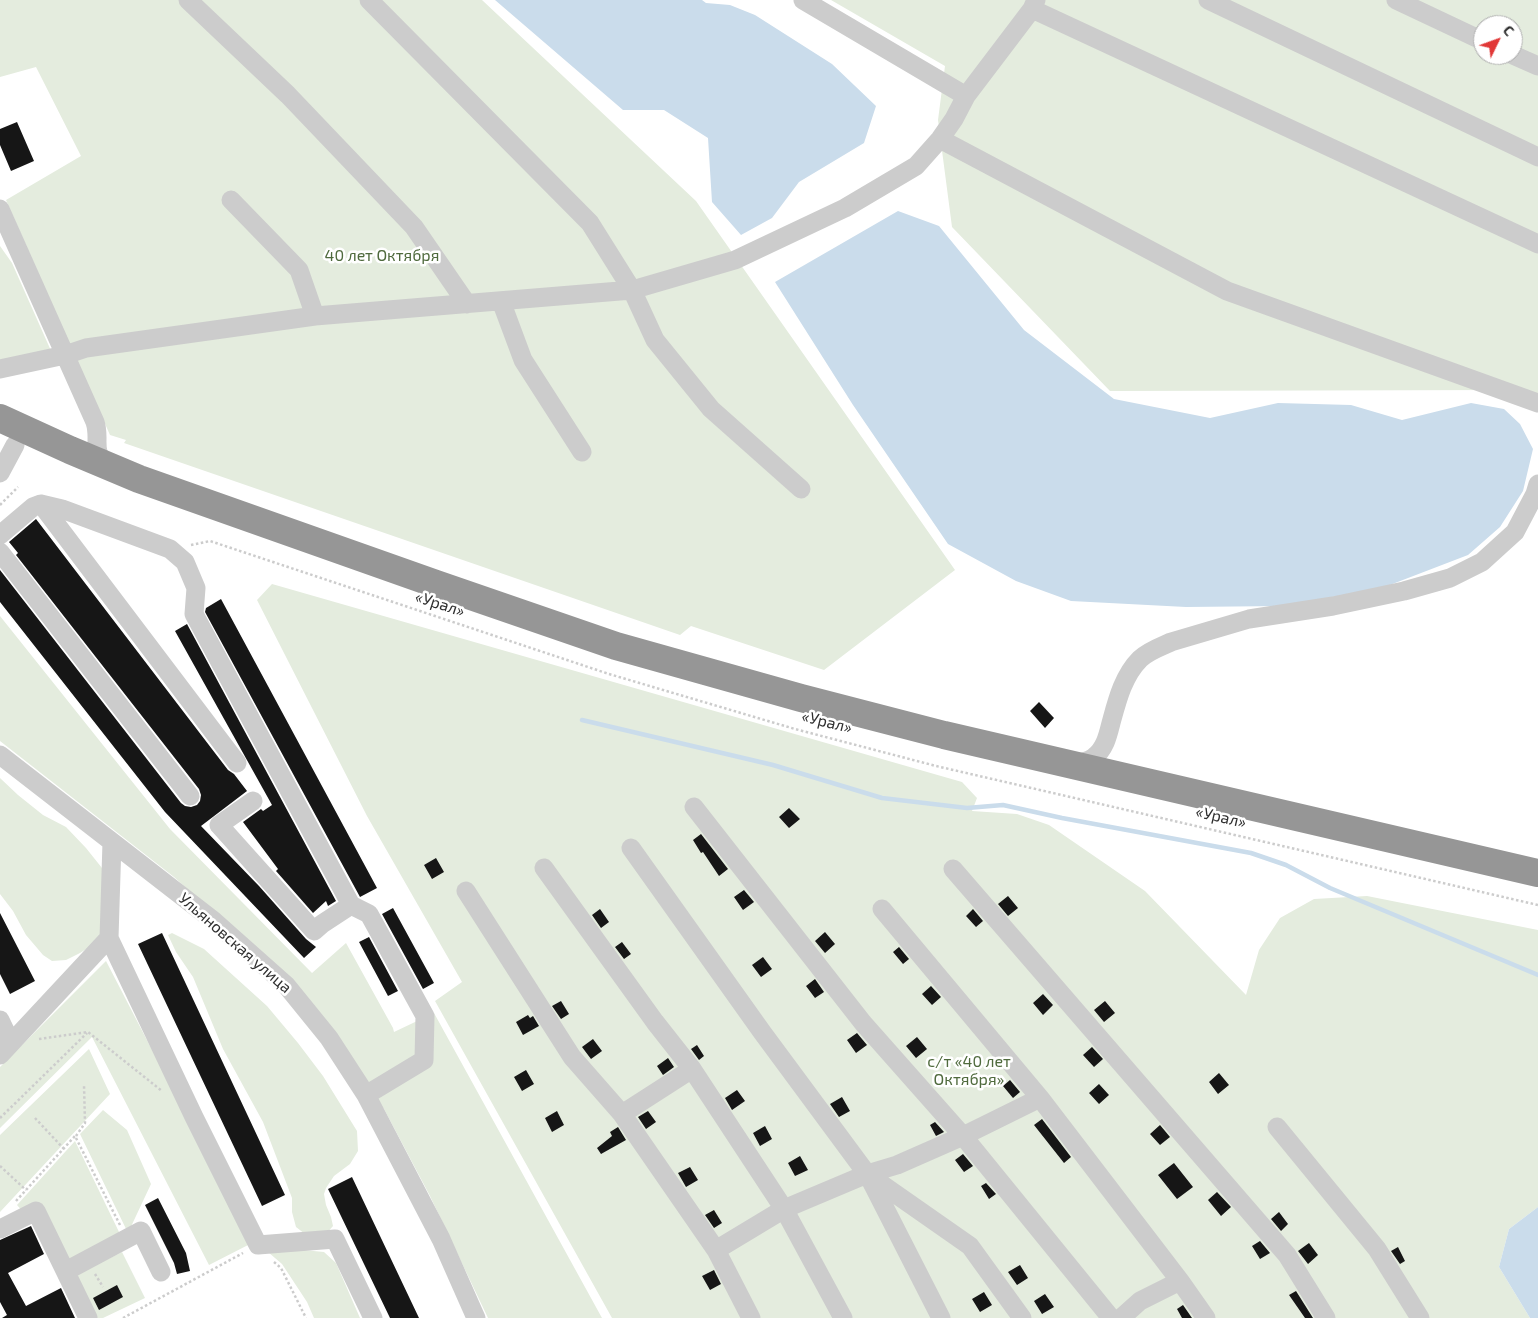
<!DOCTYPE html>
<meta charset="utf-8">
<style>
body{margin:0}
#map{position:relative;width:1538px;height:1318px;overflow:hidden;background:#fff;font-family:"Exo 2",sans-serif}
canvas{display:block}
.north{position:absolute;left:1473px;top:15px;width:50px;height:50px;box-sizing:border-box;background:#fff;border:1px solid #acacac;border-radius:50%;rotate:48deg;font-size:14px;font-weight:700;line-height:20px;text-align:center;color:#2f2f2f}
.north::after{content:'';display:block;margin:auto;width:18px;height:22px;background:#e13837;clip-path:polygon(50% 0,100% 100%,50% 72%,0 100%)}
</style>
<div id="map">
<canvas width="1538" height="1318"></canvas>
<div class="north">С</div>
</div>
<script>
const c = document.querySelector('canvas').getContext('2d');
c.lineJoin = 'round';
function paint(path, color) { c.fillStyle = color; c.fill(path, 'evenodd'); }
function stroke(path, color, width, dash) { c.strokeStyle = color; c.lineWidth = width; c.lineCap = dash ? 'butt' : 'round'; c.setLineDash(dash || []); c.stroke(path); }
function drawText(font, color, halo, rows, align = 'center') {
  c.font = font + ' "Exo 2",sans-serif'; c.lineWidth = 5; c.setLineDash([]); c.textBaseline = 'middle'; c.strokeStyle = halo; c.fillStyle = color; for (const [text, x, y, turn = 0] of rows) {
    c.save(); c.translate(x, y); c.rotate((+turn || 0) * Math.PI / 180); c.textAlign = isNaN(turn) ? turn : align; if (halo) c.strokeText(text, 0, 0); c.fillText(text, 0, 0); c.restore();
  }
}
paint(new Path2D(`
 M0 0H482L696 201 955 570 824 670 691 626 680 635 124 443 126 440 110 435 6 200 81 156 36 67 0 77Z
 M831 0H1538V399L1511 390 1110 391 952 227 938 120 945 66ZM1483 25H1513V55H1483Z
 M0 246 12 263 52 353 0 363Z
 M272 584 962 782 977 798 972 811 1017 814 1049 825 1145 891 1246 995 1259 950 1280 918 1314 899 1367 896 1538 930V1207L1509 1229 1499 1267 1530 1318H612L435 1001 462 982 367 816 257 600Z
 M0 616 170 829 312 973 346 943 393 1028 394 1032 434 1013 602 1318H488L430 1196 384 1109 296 987 174 877 0 741Z
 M0 778 18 795 43 815 66 827 86 848 102 868 104 934 91 946 80 953 66 960 52 961 43 955 26 935 13 911 0 894Z
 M172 933 204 949 267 1006 298 1043 323 1076 357 1131 358 1151 350 1164 334 1176 326 1188 324 1194 326 1205 331 1217 333 1226 326 1234H305L296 1227 292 1212V1198L263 1122 223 1049 193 977 176 952 168 935Z
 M106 961 252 1243 209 1265 92 1037 0 1128V1067Z
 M89 1049 110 1094 0 1212V1135Z
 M103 1110 127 1130 151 1184 128 1233 80 1134Z
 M75 1141 120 1234 68 1263 17 1205Z
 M303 1250 324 1252 336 1263 360 1318H314L307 1302 282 1264 268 1252Z
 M122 1252 145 1298 103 1318H96L75 1275Z`), '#e4ecde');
paint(new Path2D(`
 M495 0H702L706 3 730 5 755 15 832 64 876 106 864 143 799 182 772 218 741 235 712 202 708 138 664 110H623Z
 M898 211 939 226 1024 330 1114 399 1210 418 1278 403 1351 405 1402 420 1471 403 1504 409 1520 424 1533 449 1523 491 1500 527 1468 555 1382 588 1282 606 1186 607 1071 601 1016 581 948 544 853 405 775 282Z
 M1538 1207V1318H1530L1499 1267 1509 1229Z`), '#cadceb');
stroke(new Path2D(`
 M582 720 773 765 882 798 967 808 1003 805 1062 818 1251 853 1286 865 1330 888 1538 975`), '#cadceb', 4.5);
paint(new Path2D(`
 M17 122 34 161 11 171 0 145V129Z
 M36 519 228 770 234 774 247 791 201 826 259 886 306 939 316 947 304 958 165 812 0 602V570L181 803 185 806 191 807 197 805 200 801 201 795 199 789 16 555 18 553 9 542Z
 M221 599 377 888 360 897 205 612 206 608Z
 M187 624 336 901 328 906 326 901 313 913 276 871 278 869 243 822 261 809 263 811 272 805 175 631Z
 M1039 702 1054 718 1045 728 1030 711Z
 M789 808 800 819 789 828 779 817Z
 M701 834 728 869 719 876 703 852 701 853 693 840Z
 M436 858 444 872 432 879 424 865Z
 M744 890 754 902 743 910 734 897Z
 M1008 896 1018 908 1008 916 998 904Z
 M393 908 434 983 423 989 382 914Z
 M600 909 609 922 601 928 592 915Z
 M973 909 983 921 976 927 966 916Z
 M0 913 35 981 10 994 0 974Z
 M825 932 835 944 825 953 815 941Z
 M162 933 285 1195 262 1206 138 944Z
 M369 937 398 991 388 996 359 942Z
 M622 942 631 954 624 959 615 947Z
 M899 947 909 959 903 964 893 952Z
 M763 957 772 969 761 977 752 965Z
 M815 979 824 992 815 998 806 986Z
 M931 986 941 997 932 1005 922 994Z
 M1043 994 1053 1005 1043 1015 1033 1003Z
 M561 1001 569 1014 561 1019 552 1006Z
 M1105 1001 1115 1013 1104 1022 1094 1010Z
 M528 1015 530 1018 533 1016 539 1026 523 1035 516 1022Z
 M857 1033 867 1045 856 1053 847 1040Z
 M917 1037 927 1049 916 1058 906 1046Z
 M593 1039 602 1051 591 1059 582 1047Z
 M697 1045 704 1056 699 1060 691 1049Z
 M1092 1047 1103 1059 1094 1067 1083 1055Z
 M668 1058 674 1067 663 1075 657 1066Z
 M526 1070 534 1084 522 1091 514 1077Z
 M1219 1073 1229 1085 1218 1094 1209 1082Z
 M1010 1080 1020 1092 1013 1098 1003 1086Z
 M1099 1084 1109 1095 1099 1104 1089 1093Z
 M737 1090 745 1101 732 1110 725 1098Z
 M842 1097 850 1111 839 1117 830 1104Z
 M557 1111 564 1125 552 1132 545 1118Z
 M648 1111 656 1122 646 1129 638 1117Z
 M1042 1119 1071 1157 1064 1163 1034 1125Z
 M935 1122 944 1132 936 1136 930 1125Z
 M1160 1125 1170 1137 1160 1145 1150 1134Z
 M765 1126 772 1139 760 1146 753 1133Z
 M618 1127 626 1140 601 1154 597 1148 612 1136 610 1132Z
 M963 1154 973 1166 964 1172 955 1160Z
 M800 1156 808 1170 795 1176 788 1163Z
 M1174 1163 1193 1187 1177 1199 1158 1175Z
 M690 1167 698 1180 686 1187 678 1173Z
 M352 1177 419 1318H390L364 1264 328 1189Z
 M986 1183 996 1194 989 1199 981 1186Z
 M1217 1192 1231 1207 1221 1216 1208 1200Z
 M158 1198 186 1253 190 1271 177 1274 174 1263 145 1205Z
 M714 1210 722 1223 714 1228 705 1215Z
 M1279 1212 1288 1224 1281 1231 1271 1219Z
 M31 1226 44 1254 8 1273 26 1306 61 1288 75 1318H2L7 1315 0 1302V1240Z
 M1260 1241 1270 1253 1260 1259 1252 1246Z
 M1309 1243 1318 1255 1308 1264 1298 1251Z
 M1398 1247 1405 1261 1400 1264 1391 1251Z
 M1020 1265 1028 1278 1017 1285 1008 1272Z
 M714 1270 721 1284 710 1290 702 1276Z
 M117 1285 123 1297 99 1310 93 1298Z
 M1296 1291 1313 1318H1305L1289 1295Z
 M984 1292 992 1305 980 1312 972 1299Z
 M1045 1294 1054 1307 1042 1314 1034 1301Z
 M1183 1305 1192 1318H1182L1177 1309Z`), '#161616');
stroke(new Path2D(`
 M0 505 18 487
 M191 545 210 541 609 674 795 729 936 766 1538 905
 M39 1039 88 1032 162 1091
 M0 1118 87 1033
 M35 1118 64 1149
 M76 1136 85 1123 84 1085
 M0 1166 26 1190
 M16 1201 75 1136 120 1225
 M274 1262 281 1268 306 1318
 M95 1274 103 1287
 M123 1318 243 1253`), '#ccc', 2.5, [2.5, 2.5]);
stroke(new Path2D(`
 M188 0 288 95 414 227 467 304
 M369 0 590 223 632 290 655 340 711 409 801 489
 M803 0 966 96
 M1208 0 1538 157
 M1396 0 1483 41
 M1032 9 1538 244
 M1513 55 1538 66
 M940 139 1227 291 1538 403
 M231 200 299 270 315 316
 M0 209 95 422C101 440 90 451 108 466
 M501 301 523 360 582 452
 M0 369 65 355 86 348 315 316 632 290 735 260 845 208 916 166 940 139 954 119 966 96 1032 9 1036 0
 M0 473 15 445
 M41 504 237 763
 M0 535 33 507 41 504 62 509 170 549 185 562 196 588 194 614 351 905 369 914 425 1016 424 1060 366 1095
 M0 552 190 796
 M0 755 214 921 286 985 329 1038 366 1095 441 1239 476 1318
 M1072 764C1080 763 1088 762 1094 757 1105 749 1108 735 1111 723 1117 701 1123 676 1140 659 1148 651 1160 647 1171 642L1249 619 1333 606 1404 591 1450 578 1482 562 1515 532 1535 494 1538 484
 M253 801 219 825 314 931 322 924 351 905
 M694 807 863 1023 963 1136 1111 1318
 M631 848 762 1032 867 1174 970 1246 1022 1318
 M544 868 655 1022 692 1069 784 1209 843 1318
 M953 869 1287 1255 1326 1318
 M466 891 572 1057 622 1114 716 1250 751 1318
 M882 909 1040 1098 1180 1281 1206 1318
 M109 938 194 1117 258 1245 335 1239 373 1318
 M0 1020 11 1043
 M0 1055 109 938 112 842
 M622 1114 692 1069
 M1277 1127 1377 1249 1420 1318
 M869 1177 941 1318
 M0 1229 36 1211 88 1318
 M716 1250 784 1209 867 1174 897 1165 963 1136 1040 1098
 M66 1271 141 1231 161 1272
 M1121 1318 1140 1301 1180 1281`), '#ccc', 19);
stroke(new Path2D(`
 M0 418 70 450 139 479 436 584 616 646 801 698 944 735 1538 873`), '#969696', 28);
drawText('16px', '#4f6a3d', '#fff', [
 ["40 лет Октября",382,256],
 ["с/т «40 лет",969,1062],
 ["Октября»",969,1080]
]);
drawText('16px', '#2f2f2f', '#fff', [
 ["«Урал»",440,604,18],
 ["«Урал»",827,722,14],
 ["«Урал»",1221,817,13],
 ["Ульяновская улица",235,943,41]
]);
</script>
